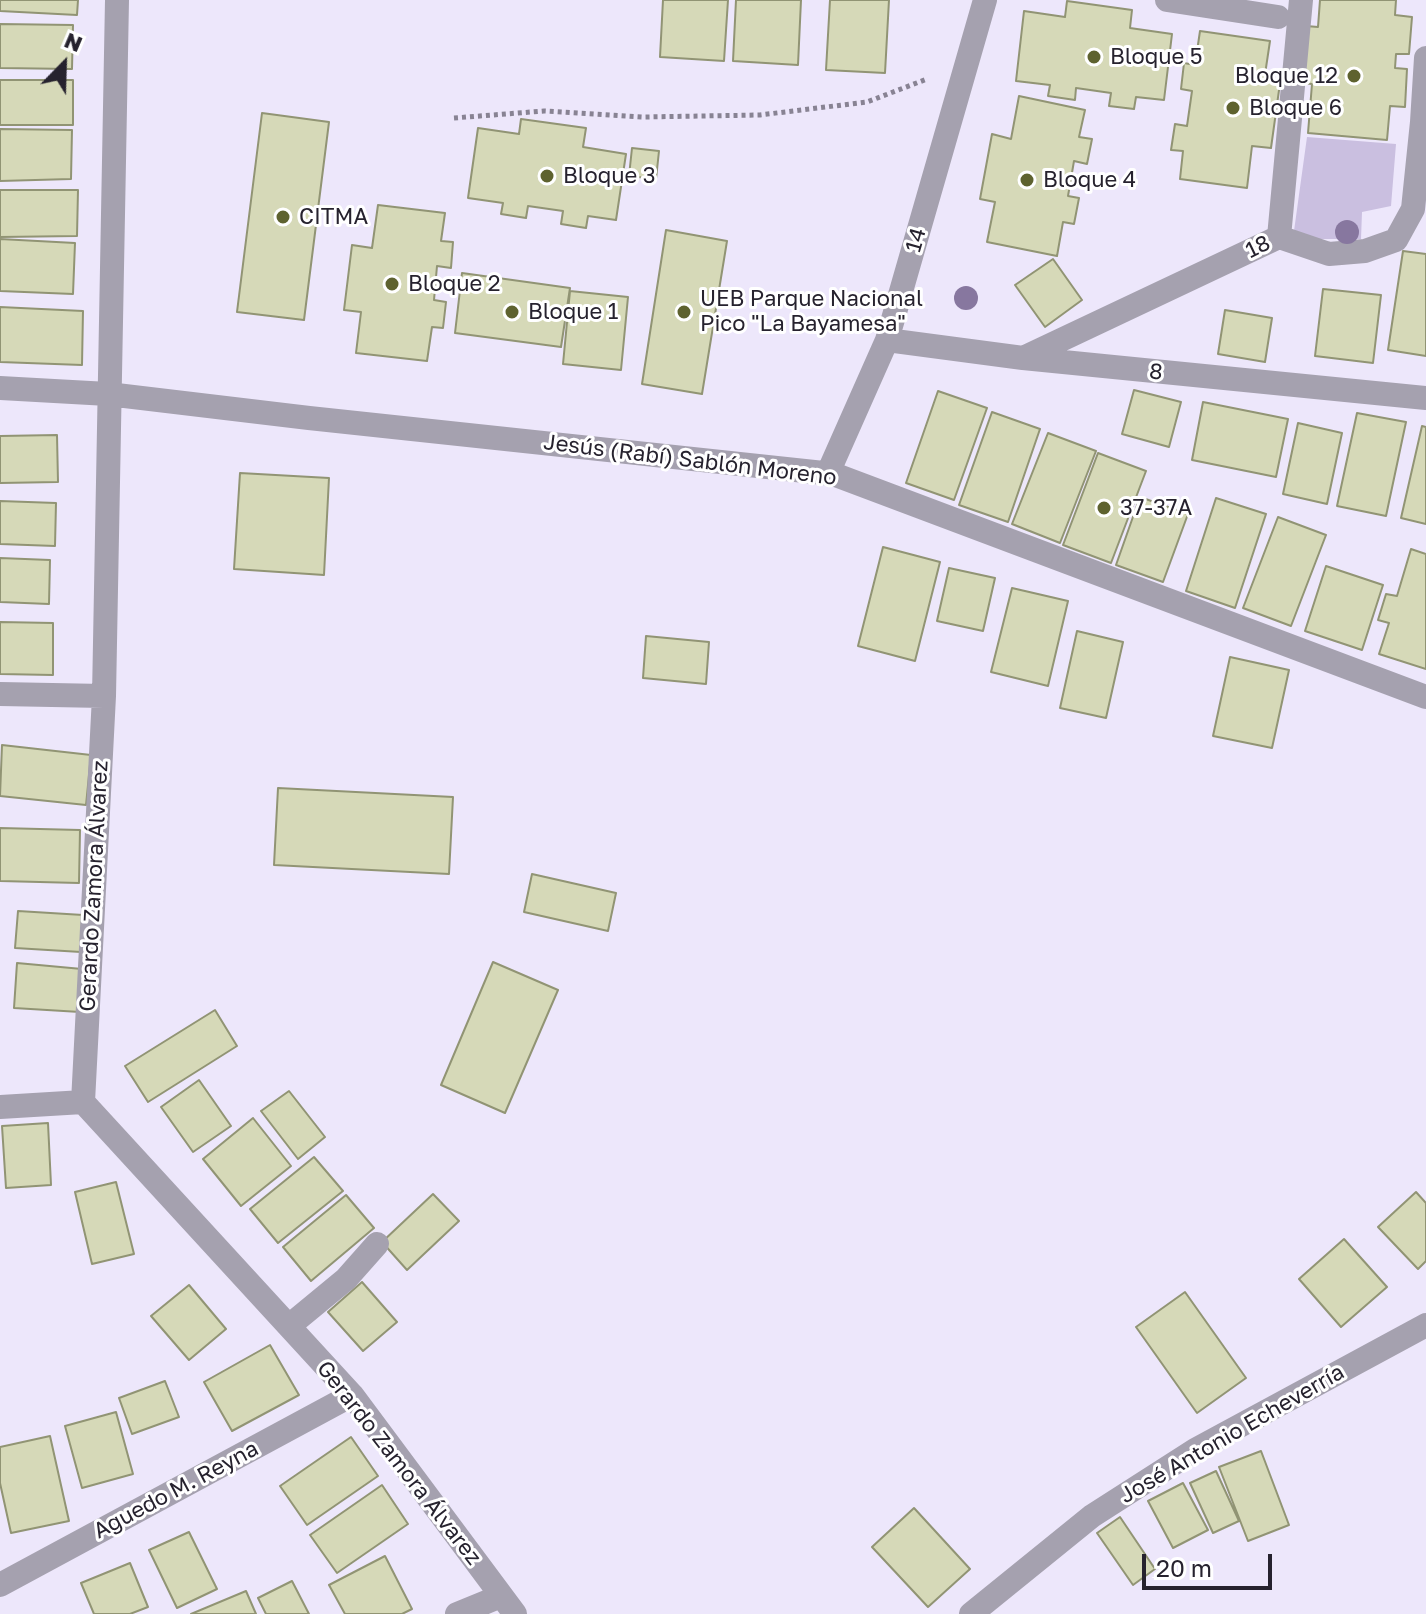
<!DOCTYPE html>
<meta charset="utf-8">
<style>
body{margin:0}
#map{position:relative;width:1426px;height:1614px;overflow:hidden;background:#ede7fb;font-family:"Golos Text",sans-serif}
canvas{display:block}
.north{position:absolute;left:24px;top:24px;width:80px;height:80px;-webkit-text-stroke:6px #fff;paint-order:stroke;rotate:23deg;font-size:22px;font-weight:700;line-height:32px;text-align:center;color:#26222e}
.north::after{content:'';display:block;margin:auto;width:28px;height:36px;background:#26222e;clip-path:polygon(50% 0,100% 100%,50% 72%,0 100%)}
.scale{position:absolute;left:1142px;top:1554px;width:130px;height:36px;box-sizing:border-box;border:4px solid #26222e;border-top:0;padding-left:10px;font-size:24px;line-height:28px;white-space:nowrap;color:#26222e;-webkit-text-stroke:6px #fff;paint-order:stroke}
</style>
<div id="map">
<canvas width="1426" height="1614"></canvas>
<div class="north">N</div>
<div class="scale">20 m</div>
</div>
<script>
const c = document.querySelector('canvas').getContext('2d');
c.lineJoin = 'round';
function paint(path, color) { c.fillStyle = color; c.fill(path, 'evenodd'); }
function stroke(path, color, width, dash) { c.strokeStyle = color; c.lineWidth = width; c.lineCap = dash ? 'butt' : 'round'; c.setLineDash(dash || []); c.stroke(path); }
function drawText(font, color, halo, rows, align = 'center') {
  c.font = font + ' "Golos Text",sans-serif'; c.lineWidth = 6; c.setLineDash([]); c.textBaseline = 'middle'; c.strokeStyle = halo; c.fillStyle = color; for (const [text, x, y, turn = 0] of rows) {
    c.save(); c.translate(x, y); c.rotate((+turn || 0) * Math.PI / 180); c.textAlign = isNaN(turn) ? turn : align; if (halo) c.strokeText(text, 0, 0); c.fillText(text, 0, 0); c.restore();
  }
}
paint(new Path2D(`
 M1307 137 1396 144 1391 206 1362 212 1361 239H1318L1294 231Z`), '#cabfe0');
const building = new Path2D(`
 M0 0H78L77 15 0 11Z
 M663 0H728L724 61 660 57Z
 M736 0H801L798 65 733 61Z
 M830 0H889L885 73 826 70Z
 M1320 0H1396L1395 15 1412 17 1409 54H1396L1395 68 1407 69 1405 107 1390 106 1387 140 1308 133 1312 84 1301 83 1306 26 1318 27Z
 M1067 1 1132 10 1130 28 1172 34 1164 100 1136 97 1134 109 1109 106 1111 93 1076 88 1075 100 1048 96 1050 85 1016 81 1024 11 1065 17Z
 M0 24 73 25 72 69 0 68Z
 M1200 31 1270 41 1264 81 1280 83 1271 148 1252 146 1247 188 1180 179 1183 151 1171 150 1175 124 1187 126 1192 91 1181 89 1184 63 1195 65Z
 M0 80H73V125H0Z
 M1019 96 1085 110 1079 137 1092 139 1087 164 1074 161 1068 196 1079 198 1074 224 1063 222 1057 256 987 242 995 202 980 199 992 134 1011 139Z
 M262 113 329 122 304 320 237 312Z
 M521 119 586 128 583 147 626 154 616 220 588 216 586 228 561 224 563 211 528 206 526 218 501 214 503 203 468 198 478 128 519 134Z
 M0 129 72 130 71 179 0 181Z
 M632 148 659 151 656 179 629 176Z
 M0 190H78L77 236 0 237Z
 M378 205 445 213 441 241 453 242 451 268 437 266 434 300 446 302 443 328 432 327 427 361 356 353 361 312 344 310 352 245 372 248Z
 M666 230 727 241 702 394 642 384Z
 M0 239 75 243 73 294 0 291Z
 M1403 251 1426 254V356L1388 350Z
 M1053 259 1082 300 1045 327 1015 285Z
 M462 273 570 288 561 347 455 333Z
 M1323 289 1381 295 1373 363 1315 356Z
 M570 291 628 297 621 370 563 364Z
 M0 307 83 311 82 365 0 362Z
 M1225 310 1272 318 1265 362 1218 354Z
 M1134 390 1181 402 1169 447 1122 434Z
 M938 391 987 408 954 500 906 483Z
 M1203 402 1288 419 1276 477 1192 460Z
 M992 412 1040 429 1008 522 959 505Z
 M1357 413 1406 422 1386 516 1337 506Z
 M1298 423 1342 433 1327 504 1283 494Z
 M1422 426 1426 427V524L1401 518Z
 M1048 433 1096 451 1060 543 1012 524Z
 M57 435 58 482 0 483V436Z
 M1098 453 1146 471 1111 563 1063 545Z
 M240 473 329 478 324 575 234 569Z
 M1140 497 1188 514 1163 582 1116 565Z
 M1216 498 1266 514 1235 608 1186 591Z
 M0 501 56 503 55 546 0 544Z
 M1278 517 1326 535 1291 626 1243 608Z
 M883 547 940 562 915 661 858 646Z
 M1411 549 1426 554V669L1379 654 1389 623 1378 620 1386 594 1397 596Z
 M0 558 50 560 49 604 0 602Z
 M1326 566 1383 585 1362 650 1305 631Z
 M949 568 995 578 983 631 937 621Z
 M1012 588 1068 601 1048 686 991 672Z
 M0 622 53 623V675L0 674Z
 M1077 631 1123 642 1106 718 1060 708Z
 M646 636 709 642 706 684 643 678Z
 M1230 657 1289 670 1272 748 1213 736Z
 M2 745 91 755 86 805 0 796Z
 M278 788 453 797 449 874 274 865Z
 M0 828 80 830 79 883 0 881Z
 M532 874 616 893 608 931 524 912Z
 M18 911 83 915 81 952 15 948Z
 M493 962 558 990 505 1113 441 1085Z
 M17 963 82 969 80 1012 14 1008Z
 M215 1010 237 1046 148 1102 125 1066Z
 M199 1080 231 1126 193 1152 161 1107Z
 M289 1091 325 1137 298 1159 261 1111Z
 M253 1118 291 1166 241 1206 203 1159Z
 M48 1123 51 1185 6 1188 2 1126Z
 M314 1157 343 1191 278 1243 250 1209Z
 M116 1182 134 1254 92 1264 75 1192Z
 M1416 1192 1426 1203V1261L1418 1269 1378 1227Z
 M433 1194 459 1221 407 1270 382 1242Z
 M346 1195 374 1228 311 1281 283 1247Z
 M1344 1239 1387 1287 1341 1327 1299 1279Z
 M362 1282 397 1322 363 1351 328 1312Z
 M189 1285 226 1329 189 1360 151 1316Z
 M1185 1292 1246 1378 1197 1413 1136 1327Z
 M270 1345 299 1395 232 1431 204 1382Z
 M165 1381 179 1417 132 1434 119 1398Z
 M116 1412 133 1474 82 1488 65 1426Z
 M50 1436 69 1521 11 1533 0 1483V1447Z
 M351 1437 378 1476 307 1525 280 1486Z
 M1261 1451 1289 1525 1248 1541 1219 1467Z
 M1216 1471 1239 1521 1213 1533 1190 1483Z
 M1183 1483 1208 1530 1173 1548 1148 1501Z
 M382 1485 408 1524 337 1573 310 1535Z
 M914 1508 970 1569 928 1607 872 1547Z
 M1120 1517 1155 1569 1133 1585 1097 1533Z
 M189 1532 217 1589 177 1608 149 1550Z
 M385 1556 412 1609 402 1614H345L329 1585Z
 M130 1563 148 1607 130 1614H94L81 1583Z
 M292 1581 309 1614H266L258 1598Z
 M246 1591 256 1614H191Z`);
paint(building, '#d6d9b8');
stroke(building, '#919474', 2);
stroke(new Path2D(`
 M454 118 544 111 643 117 760 115 867 102 927 79`), '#888393', 5, [4, 4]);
stroke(new Path2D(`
 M117 0 104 696 83 1102 352 1395 515 1614
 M1167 0 1278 17
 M1279 237 1329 254 1365 251 1396 240 1413 209 1422 122 1426 58
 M887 340 1023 358 1426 398
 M1025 357 1279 237 1301 0
 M0 388 108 394 309 418 833 474 1426 697
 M828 473 887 340 985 0
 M0 694 104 696
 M0 1107 83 1102
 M289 1326 346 1279 377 1244
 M0 1585 352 1395
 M457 1614 501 1596
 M971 1614 1092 1516 1195 1450 1426 1325`), '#a5a1af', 24);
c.fillStyle = '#87779f';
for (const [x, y] of [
 [1347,232],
 [966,298]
]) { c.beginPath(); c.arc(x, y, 12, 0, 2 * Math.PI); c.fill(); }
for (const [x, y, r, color] of [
 [1094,57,8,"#5e622f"],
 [1354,76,8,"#5e622f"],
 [1233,108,8,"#5e622f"],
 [547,176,8,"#5e622f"],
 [1027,180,8,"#5e622f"],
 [283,217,8,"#5e622f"],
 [392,284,8,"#5e622f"],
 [512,312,8,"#5e622f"],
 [684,312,8,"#5e622f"],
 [1104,508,8,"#5e622f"]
]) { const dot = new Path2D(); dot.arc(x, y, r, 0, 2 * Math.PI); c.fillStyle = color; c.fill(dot); stroke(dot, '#fff', 3); }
drawText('22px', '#26222e', '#fff', [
 ["Bloque 5",1110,57],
 ["Bloque 12",1338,76,"right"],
 ["Bloque 6",1249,108],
 ["Bloque 3",563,176],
 ["Bloque 4",1043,180],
 ["CITMA",299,217],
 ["Bloque 2",408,284],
 ["UEB Parque Nacional",700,299],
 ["Pico \"La Bayamesa\"",700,324],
 ["Bloque 1",528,312],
 ["37-37A",1120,508]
], 'left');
drawText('22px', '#26222e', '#fff', [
 ["14",916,240,-74],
 ["18",1258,247,-26],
 ["8",1156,372,6],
 ["Jesús (Rabí) Sablón Moreno",690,460,7],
 ["Gerardo Zamora Álvarez",94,886,-87],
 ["José Antonio Echeverría",1232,1434,-30],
 ["Gerardo Zamora Álvarez",399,1463,52],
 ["Aguedo M. Reyna",176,1490,-28]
]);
</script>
